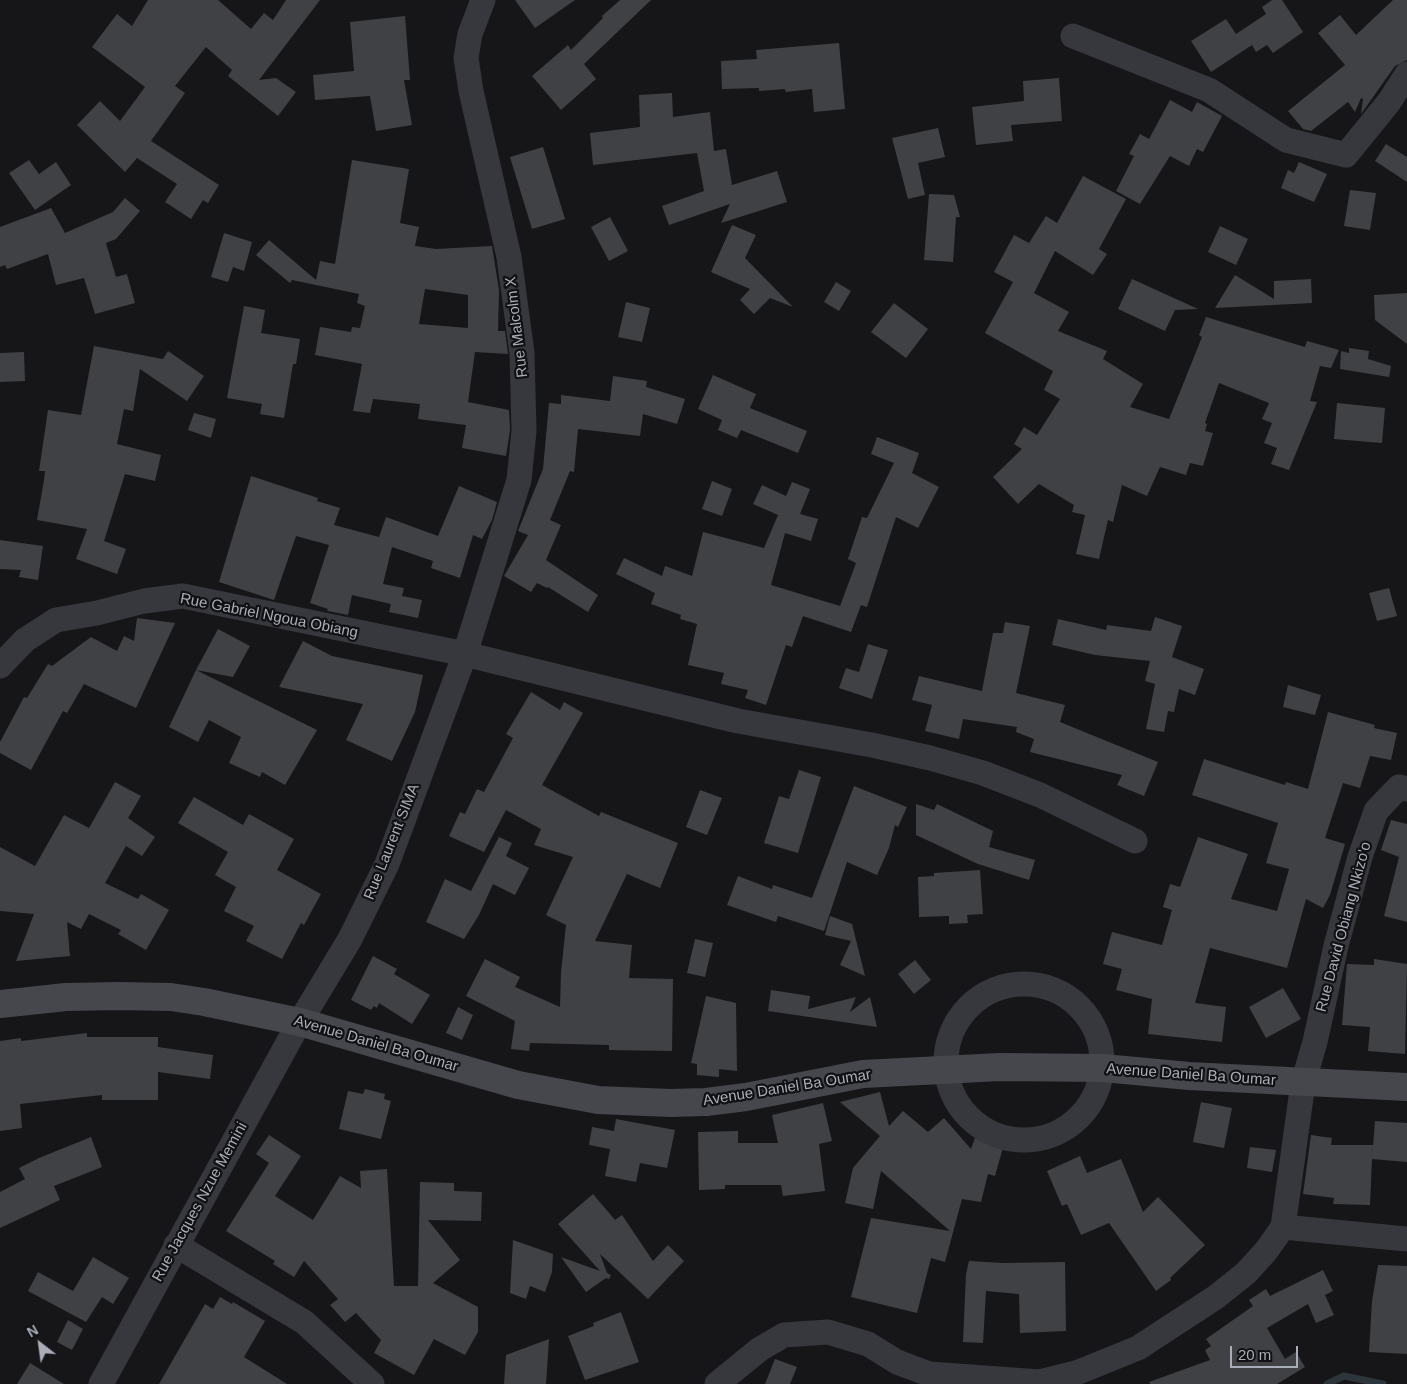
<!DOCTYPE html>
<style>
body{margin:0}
#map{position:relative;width:1407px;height:1384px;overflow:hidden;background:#161618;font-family:Arial,sans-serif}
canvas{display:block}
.north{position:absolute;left:15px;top:1319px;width:50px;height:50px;-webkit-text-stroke:4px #111113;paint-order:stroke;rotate:330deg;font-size:14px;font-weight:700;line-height:20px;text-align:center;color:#a8adb8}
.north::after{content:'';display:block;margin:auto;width:18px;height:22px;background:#a8adb8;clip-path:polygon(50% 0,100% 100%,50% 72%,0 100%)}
.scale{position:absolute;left:1230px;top:1346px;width:68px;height:22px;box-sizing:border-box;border:2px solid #a8adb8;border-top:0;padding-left:6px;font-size:15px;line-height:18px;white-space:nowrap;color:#a8adb8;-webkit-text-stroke:4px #111113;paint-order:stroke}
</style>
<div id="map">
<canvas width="1407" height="1384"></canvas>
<div class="north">N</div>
<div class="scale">20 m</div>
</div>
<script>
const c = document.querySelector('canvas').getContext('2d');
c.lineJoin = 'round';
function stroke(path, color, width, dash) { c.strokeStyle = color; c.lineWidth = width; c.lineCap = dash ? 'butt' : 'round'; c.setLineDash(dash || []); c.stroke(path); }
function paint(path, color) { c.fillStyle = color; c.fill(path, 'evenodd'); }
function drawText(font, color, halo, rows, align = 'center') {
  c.font = font + ' Arial,sans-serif'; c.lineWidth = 4.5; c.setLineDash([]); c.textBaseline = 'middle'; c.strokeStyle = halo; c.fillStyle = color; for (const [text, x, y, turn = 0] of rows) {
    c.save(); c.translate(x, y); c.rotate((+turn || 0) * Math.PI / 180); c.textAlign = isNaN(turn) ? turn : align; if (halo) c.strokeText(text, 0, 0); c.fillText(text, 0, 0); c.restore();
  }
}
stroke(new Path2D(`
 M1327 1384 1344 1376 1383 1384`), '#2c353c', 7);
paint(new Path2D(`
 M148 0H218L251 29 264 13 273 20 286 0H320L259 80 276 78 296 92 278 116 228 76 232 70 206 47 175 86 185 93 151 141 219 185 208 203 203 200 191 219 165 202 177 184 137 158 125 172 77 125 100 101 120 121 145 87 92 47 117 14 132 26Z
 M515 0H575L535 28Z
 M620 0H651L584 64 596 79 561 110 532 76 568 45 571 50 603 18 602 16Z
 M1272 0H1282L1303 32 1273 53 1267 45 1256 52 1252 45 1211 72 1191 41 1226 19 1236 34 1266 14 1262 7Z
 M1393 0H1407V60L1395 66 1361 114 1363 99 1361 98 1355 112 1348 102 1311 131 1303 129 1288 111 1345 65 1318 33 1340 15 1356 35Z
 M405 16 410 80H404L412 125 376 131 370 96 315 100 313 75 354 71 350 22Z
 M839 43 845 109 814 112 812 89 786 92 785 89 759 91V88L722 89 721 61 757 59 756 50Z
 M1059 78 1062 121 1011 125 1013 141 976 145 972 107 1024 101 1023 81Z
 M672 93 673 117 710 112 714 151 726 149 732 185 777 171 787 202 721 223 730 204 669 225 662 206 704 191 697 153 593 165 590 133 640 127 639 95Z
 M1170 100 1192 112 1197 102 1222 116 1203 152 1197 149 1189 166 1170 156 1140 204 1116 191 1134 156 1129 154 1140 134 1149 139Z
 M938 128 945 157 918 163 925 195 908 199 892 138Z
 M1386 144 1407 157V182L1375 161Z
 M543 147 565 219 532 229 510 157Z
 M29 160 39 174 56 162 71 185 35 210 9 173Z
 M352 160 409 169 400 223 419 227 415 246 436 249 492 246 499 290 498 331H505L508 354 475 352 468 402 509 410 510 430 506 456 462 448 466 425 418 419 420 404 373 399 370 413 353 411 362 364 315 355 320 327 351 332 352 327 360 328 365 306 357 303 359 294 292 280 290 283 256 255 269 240 316 280 320 261 335 264ZM425 289 468 295V328L419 324Z
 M1299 162 1327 174 1314 202 1281 188 1288 170 1294 173Z
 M1083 176 1126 199 1099 249 1107 254 1093 275 1055 251 1034 293 1069 312 1058 331 1107 351 1103 359 1143 384 1130 407 1169 419 1202 337 1199 335 1206 317 1305 347 1307 341 1339 350 1331 368 1320 366 1310 401 1317 402 1289 470 1271 464 1277 448 1264 443 1272 423 1262 419 1269 403 1219 383 1205 423 1207 424 1205 431 1213 433 1203 466 1190 463 1186 475 1160 467 1147 496 1122 485 1113 522 1108 520 1099 559 1076 554 1085 515 1072 512 1074 505 1039 484 1018 504 993 477 1022 449 1014 444 1024 427 1037 435 1060 399 1044 390 1053 371 985 333 1013 282 994 272 1014 235 1029 243 1046 216 1057 223Z
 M1350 190 1376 193 1370 230 1344 226Z
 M929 194 954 195 960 217H956L953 262 924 260Z
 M125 198 140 211 116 239 106 243 116 277 127 274 135 303 95 314 84 278 56 285 48 254 7 269 5 265 0 267V227L51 208 65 233 113 212Z
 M610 217 628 251 609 261 591 227Z
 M732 225 756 235 745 258 793 307 770 298 754 314 740 300 750 289 711 272Z
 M1220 226 1248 239 1236 265 1208 252Z
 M224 233 252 242 244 271 233 267 228 282 211 277Z
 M1235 275 1274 299V281L1311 279 1312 303 1215 308Z
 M1132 279 1198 309 1175 310 1165 331 1118 309Z
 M836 282 851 291 839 311 824 302Z
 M1407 293V344L1375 320 1374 295Z
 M626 302 650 308 642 342 618 337Z
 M894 303 928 329 906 358 871 332Z
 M244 306 265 310 261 333 300 339 296 364H293L284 418 260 414 262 404 227 398Z
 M94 346 163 359 168 351 204 376 187 401 140 369 133 411 124 409 117 444 161 455 155 481 125 474 104 541 126 549 117 574 76 559 87 529 37 520 44 480 45 471H39L48 410 81 415Z
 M1349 348 1369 351 1368 359 1391 366 1389 377 1340 369 1341 351 1349 353Z
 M24 352 25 381 0 382V353Z
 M713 375 756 394 750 408 807 431 798 453 741 430 737 438 718 430 722 420 698 409Z
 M613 376 647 381 646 387 685 399 677 424 643 414 640 436 578 429 574 472 570 471 550 520 561 525 546 560 598 595 588 612 548 587 547 588 537 583 531 592 504 576 528 535 518 531 543 469 549 403 561 404V395L610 401Z
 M1337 403 1385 408 1382 443 1334 439Z
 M194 413 216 419 211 438 188 430Z
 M877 437 919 453 912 473 939 487 918 528 896 517 867 607 861 605 851 632 803 616 792 647 786 645 766 705 745 698 748 690 721 684 724 673 688 665 697 624 680 619 681 615 651 604 655 593 616 574 624 558 662 576 665 566 692 576 703 532 764 548 778 515 753 504 762 485 786 496 792 482 810 489 800 514 818 519 811 541 785 533 771 585 840 606 856 563 848 559 862 517 867 518 894 463 871 454Z
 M251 476 318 498 317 501 340 508 334 525 379 537 386 517 438 536 459 486 497 502 492 520 482 539 473 535 460 578 431 568 433 561 392 547 383 584 404 588 402 596 422 600 418 618 389 612 391 604 352 595 348 615 327 611 328 609 310 603 329 545 296 536 274 600 219 582Z
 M712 481 732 489 722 516 702 509Z
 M0 540 43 546 38 580 19 577 21 570 0 569Z
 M1389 588 1397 616 1377 621 1369 593Z
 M1155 617 1182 626 1172 657 1204 669 1195 695 1179 689 1174 712 1168 711 1164 732 1146 729 1155 684 1145 681 1150 661 1095 655 1052 645 1058 619 1106 630 1107 625 1151 631Z
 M137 618 175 623 136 708 84 684 67 713 63 711 31 770 0 753V742L24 697 27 698 48 664 52 666 91 637 117 651 124 636 134 641Z
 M1005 622 1030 626 1016 693 1065 705 1060 722 1158 762 1144 796 1117 785 1122 775 1030 752 1034 739 1016 732 1017 727 963 719 959 739 925 731 932 705 912 700 919 676 982 691 993 633H1003Z
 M218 629 250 646 233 677 196 670Z
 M303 641 332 656 423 675 415 712 392 761 346 740 363 704 279 687Z
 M868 644 888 650 872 699 839 688 846 668 859 672Z
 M196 670 317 730 285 785 262 772 260 777 229 763 241 737 209 720 198 742 169 727Z
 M1288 685 1321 695 1315 715 1283 707Z
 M531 692 560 710 564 702 583 713 542 785 599 816 601 812 678 843 660 888 627 874 595 941 632 945 629 978 673 979 672 1051 609 1050V1045L530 1043 529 1051 511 1049 515 1021 466 996 485 959 520 977 515 987 560 1007 561 972 566 925 546 915 573 857 534 845 541 829 506 810 484 852 449 836 460 812 465 814 477 789 484 792 513 738 506 734Z
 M1328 712 1375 725 1374 728 1397 733 1391 760 1370 756 1360 788 1343 783 1325 838 1345 844 1330 895 1323 908 1306 899 1287 968 1210 948 1195 1003 1226 1007 1222 1042 1148 1034 1152 999 1116 990 1122 969 1103 964 1112 932 1162 945 1172 910 1163 907 1170 884 1180 887 1198 837 1248 854 1231 899 1277 911 1289 869 1266 863 1278 823 1192 795 1204 759 1285 785 1286 782 1308 789Z
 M799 770 821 777 798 853 764 843 779 796 789 799Z
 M115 782 141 796 128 818 155 837 142 856 126 846 105 883 138 899 141 894 169 910 146 950 118 934 121 930 89 914 81 929 67 922 70 956 16 961 34 914 0 911V847L35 866 64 815 89 828Z
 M854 786 907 807 898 827 895 825 889 848 877 875 847 862 824 931 778 916 776 922 727 905 738 876 772 889 773 885 812 898Z
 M700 790 722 798 707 835 686 827Z
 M194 797 243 825 249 814 294 839 277 870 321 894 304 925 301 923 282 959 246 941 254 926 224 911 236 887 215 875 228 852 178 823Z
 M916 804 934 810 937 804 993 831 989 847 1035 860 1029 880 978 864 916 835Z
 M1391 820 1407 824V922L1384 916 1399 857 1381 850Z
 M499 837 512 843 506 856 529 868 515 895 493 884 479 915 464 939 426 922 445 879 471 891Z
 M980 870 983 914 967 915 968 923 949 924V916L919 917 918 877 934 876V873Z
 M830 916 852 924 865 976 840 965 851 941 825 935Z
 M695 939 713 943 705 977 687 973Z
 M373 956 397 969 394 974 430 995 412 1024 379 1003 377 1008 374 1006 371 1010 351 1000Z
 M1374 959 1407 964 1405 1054 1368 1051 1370 1027 1342 1025 1347 964 1374 965Z
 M915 960 931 980 914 994 898 974Z
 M1283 988 1301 1019 1266 1038 1249 1007Z
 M771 990 810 996 808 1009 856 997 850 1012 870 997 877 1027 768 1011Z
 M706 996 736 1003 737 1071 719 1069V1077L697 1075V1064L691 1063Z
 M458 1007 473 1015 462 1040 446 1033Z
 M87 1033V1037H158V1047L213 1055 210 1079 158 1072V1100H102V1095L20 1104 22 1128 0 1131V1041L21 1038V1041Z
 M365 1089 385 1094 384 1099 391 1101 381 1139 339 1129 348 1091 363 1094Z
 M880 1092 889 1126 903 1111 928 1132 944 1118 971 1149 976 1135 1004 1144 995 1176 988 1174 981 1202 962 1199 945 1262 931 1258 917 1313 851 1297 871 1218 950 1231 881 1171 873 1209 845 1203 853 1168 880 1136 840 1102Z
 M1201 1102 1232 1108 1224 1148 1193 1142Z
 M823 1103 832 1141 819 1144 825 1191 783 1196 781 1185H725V1189L699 1190 698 1132 738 1131V1143H778L772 1115Z
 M616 1119 675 1130 667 1168 640 1163 636 1182 605 1176 610 1149 589 1145 592 1127 614 1131Z
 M1375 1121 1407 1123V1162L1372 1159 1370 1205 1333 1204 1334 1198 1303 1194 1311 1135 1332 1138 1331 1145H1373L1372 1159Z
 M269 1135 301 1156 275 1196 313 1220 340 1176 361 1188 360 1171 387 1169 394 1286H418L420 1182 454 1183V1191L482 1192 481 1221 428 1220 460 1260 433 1283 478 1307V1332L465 1355 434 1339 414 1375 374 1353 381 1340 356 1313 345 1322 330 1305 338 1299 304 1261 294 1277 273 1264 275 1261 226 1231 269 1163 256 1154Z
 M91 1137 102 1167 54 1186 60 1200 0 1228V1192L25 1179 19 1168 39 1158Z
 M1250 1147 1276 1150 1272 1172 1247 1168Z
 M1080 1156 1087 1173 1121 1159 1143 1212 1158 1197 1205 1245 1170 1278 1171 1280 1156 1291 1109 1223 1081 1235 1067 1204 1062 1206 1047 1171Z
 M593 1194 615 1220 622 1215 653 1261 668 1245 684 1261 648 1299 600 1254 607 1273 611 1275 609 1279 606 1278 586 1292 561 1257 600 1271 558 1224Z
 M513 1240 553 1254 552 1272 545 1292 530 1286 526 1299 510 1293Z
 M93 1257 129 1278 113 1304 102 1297 86 1322 28 1291 38 1272 73 1291Z
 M969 1261 1004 1263 1065 1262 1066 1331 1020 1333 1019 1294 986 1291 983 1343 963 1342 966 1274Z
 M1378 1265 1407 1266V1354L1369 1352 1372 1301Z
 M1323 1270 1333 1291 1325 1295 1334 1315 1316 1323 1308 1304 1267 1328 1285 1359 1296 1352 1305 1367 1277 1384H1150L1149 1382 1210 1360 1205 1350 1211 1346 1206 1339 1253 1306 1249 1300 1266 1289 1270 1296Z
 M220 1297 232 1304 233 1302 265 1321 244 1357 287 1384H159L205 1304 213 1309Z
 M621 1312 639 1362 585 1380 568 1336 594 1326 593 1323Z
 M68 1320 83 1329 72 1350 57 1342Z
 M549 1339 546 1384H504L506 1355Z
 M775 1359 797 1367 790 1384H765Z
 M30 1363 64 1384H17Z`), '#404145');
stroke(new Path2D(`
 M1073 36 1209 90 1286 140 1346 155 1389 102 1407 74
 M0 666 25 640 56 620 97 613 144 601 183 596 465 654 738 721 872 745 930 758 983 773 1040 795 1135 841
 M946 1062a78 78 0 1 1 156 0a78 78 0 1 1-156 0Z
 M1283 1227 1407 1239
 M176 1245 304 1322 372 1384
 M101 1384 295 1030 350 939 387 864 465 654 519 480 524 431 522 353 509 257 471 91 466 58 470 34 483 0
 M717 1384 760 1349 784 1335 828 1332 868 1344 897 1362 929 1374 1040 1382 1076 1373 1138 1348 1216 1297 1246 1273 1266 1251 1283 1227 1303 1083 1315 1042 1336 946 1360 857 1376 811 1399 787 1407 789`), '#37383d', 25);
stroke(new Path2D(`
 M0 1004 66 997 119 996 171 997 204 1002 300 1022 518 1085 598 1100 670 1103 706 1102 746 1097 863 1074 1000 1067 1103 1068 1189 1076 1407 1087`), '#45474d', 28);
drawText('15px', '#a8adb8', '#111113', [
 ["Rue Malcolm X",517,327,-97],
 ["Rue Gabriel Ngoua Obiang",269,616,11],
 ["Rue Laurent SIMA",392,842,-68],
 ["Rue David Obiang Nkizo'o",1344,927,-75],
 ["Avenue Daniel Ba Oumar",376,1044,16],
 ["Avenue Daniel Ba Oumar",1191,1075,4],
 ["Avenue Daniel Ba Oumar",787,1088,-9],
 ["Rue Jacques Nzue Memini",200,1202,-61]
]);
</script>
